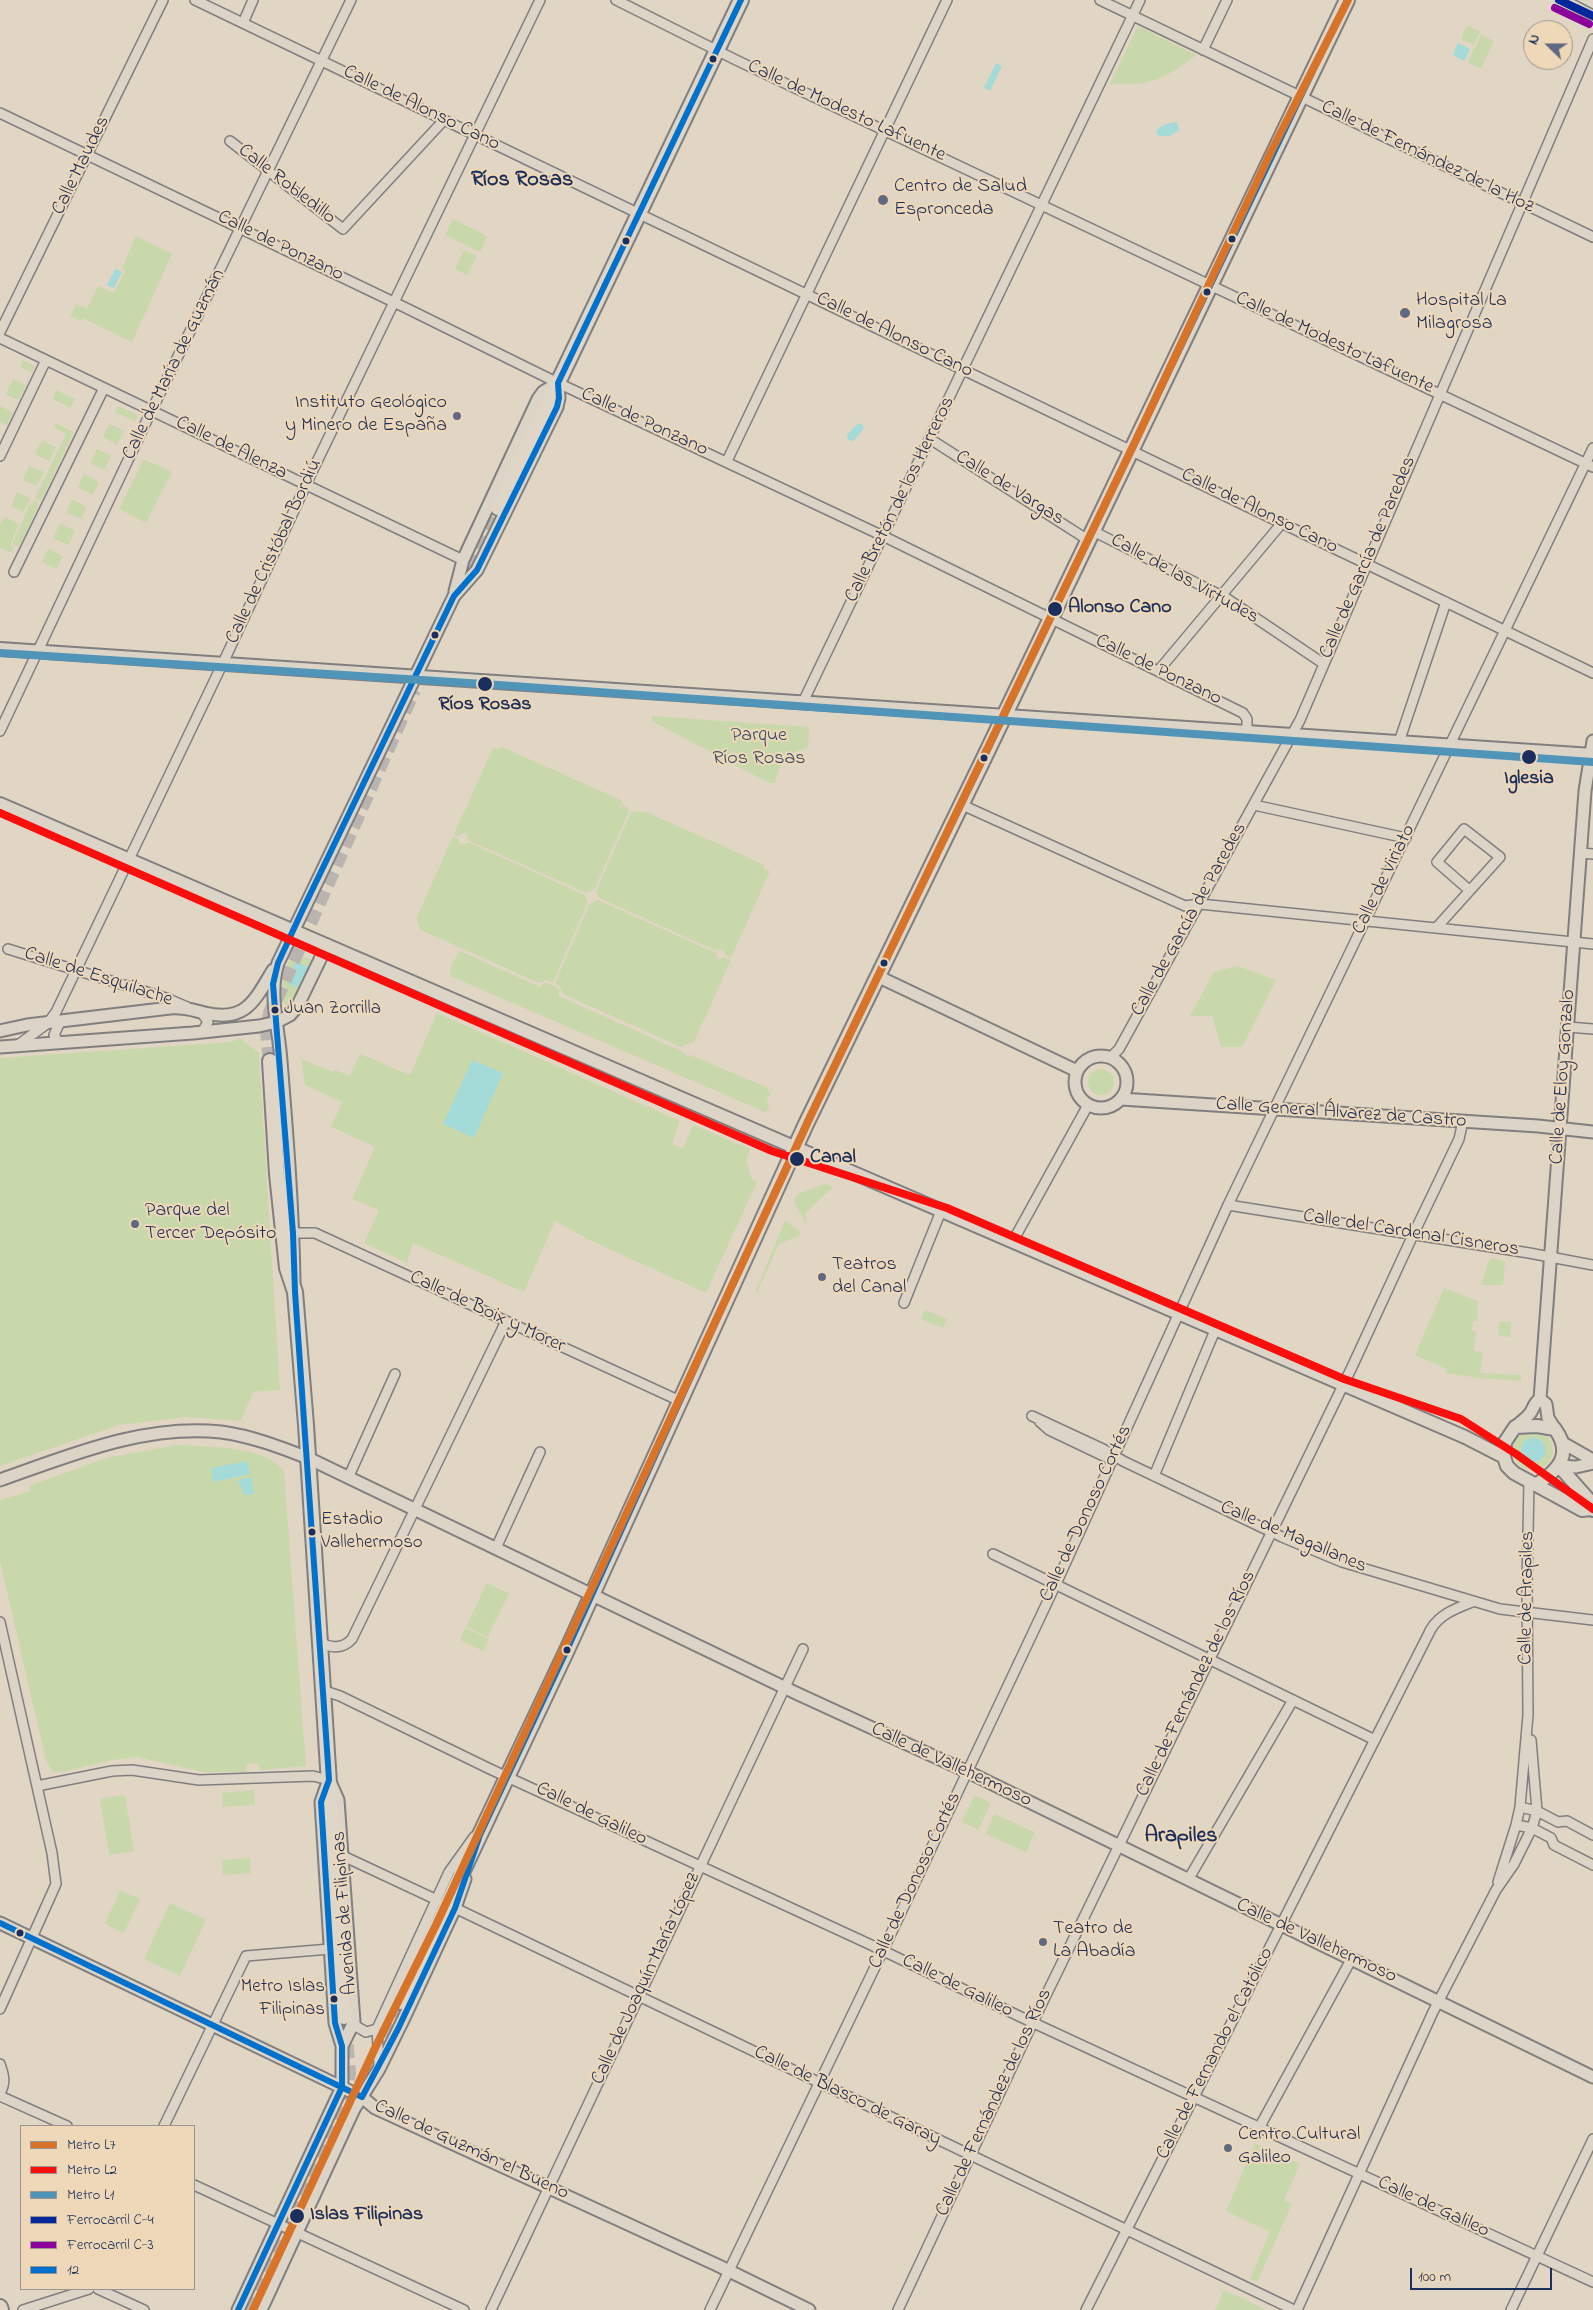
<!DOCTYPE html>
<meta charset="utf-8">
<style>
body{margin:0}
#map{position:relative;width:1593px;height:2310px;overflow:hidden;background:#e1d5c4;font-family:"Indie Flower",sans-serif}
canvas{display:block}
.legend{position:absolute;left:20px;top:2125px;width:175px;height:165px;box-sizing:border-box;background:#eed8b7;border:1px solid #9a9493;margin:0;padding:6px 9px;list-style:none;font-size:15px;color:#1b2f5e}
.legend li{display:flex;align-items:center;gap:10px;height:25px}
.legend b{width:25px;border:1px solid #9a9493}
.north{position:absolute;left:1523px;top:20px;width:50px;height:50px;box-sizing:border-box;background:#eed8b7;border:1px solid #9a9493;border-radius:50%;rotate:292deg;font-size:14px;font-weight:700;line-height:20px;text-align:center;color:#1b2f5e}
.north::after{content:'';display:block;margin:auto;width:18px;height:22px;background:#606982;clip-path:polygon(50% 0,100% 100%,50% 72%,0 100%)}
.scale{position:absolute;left:1410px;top:2268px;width:142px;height:22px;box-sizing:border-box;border:2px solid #1b2f5e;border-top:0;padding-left:6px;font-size:15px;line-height:18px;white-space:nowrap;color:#1b2f5e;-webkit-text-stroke:4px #eed8b7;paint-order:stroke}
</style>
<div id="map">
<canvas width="1593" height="2310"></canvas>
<ul class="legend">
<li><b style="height:6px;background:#d8732a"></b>Metro L7</li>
<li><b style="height:6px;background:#fb0f0c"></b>Metro L2</li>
<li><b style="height:6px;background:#5094b7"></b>Metro L1</li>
<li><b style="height:6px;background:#00289c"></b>Ferrocarril C-4</li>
<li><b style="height:6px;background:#8b039b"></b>Ferrocarril C-3</li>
<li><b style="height:6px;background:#0072ce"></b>12</li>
</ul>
<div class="north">N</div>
<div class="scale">100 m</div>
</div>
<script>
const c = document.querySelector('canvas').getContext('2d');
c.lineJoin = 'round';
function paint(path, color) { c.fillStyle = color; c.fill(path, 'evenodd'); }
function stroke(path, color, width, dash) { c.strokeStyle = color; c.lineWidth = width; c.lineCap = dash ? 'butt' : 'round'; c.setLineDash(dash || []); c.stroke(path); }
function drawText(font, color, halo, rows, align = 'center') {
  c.font = font + ' "Indie Flower",sans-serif'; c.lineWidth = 4; c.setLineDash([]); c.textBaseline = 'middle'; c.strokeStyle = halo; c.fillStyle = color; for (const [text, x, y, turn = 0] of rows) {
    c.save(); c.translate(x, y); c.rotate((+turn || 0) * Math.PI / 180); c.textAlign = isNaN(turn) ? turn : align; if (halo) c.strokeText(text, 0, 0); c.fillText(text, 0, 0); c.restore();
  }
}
paint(new Path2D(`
 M1138 26 1196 55C1164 80 1150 86 1110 84Z
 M1469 26 1480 32 1473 45 1461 39 1466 27Z
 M1481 35 1494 41 1482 67 1479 68 1468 62Z
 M453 219 487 236 480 252 445 235Z
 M136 236 172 254 132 342 82 318 81 321 70 316 76 304 87 309 98 286 114 293 125 270 122 268Z
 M464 250 477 256 467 275 455 269Z
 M23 360 35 366 32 373 20 367Z
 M13 379 26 385 19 400 6 394Z
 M56 390 75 399 70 408 53 399Z
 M0 406 13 412 7 425 0 422Z
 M118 406 138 415 135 422 115 412Z
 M56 423 74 432 41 501 35 498 66 434 54 427Z
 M109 424 124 431 117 445 103 437Z
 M42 440 56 447 49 461 35 454Z
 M97 449 111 456 104 470 90 463Z
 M144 459 172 472 146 523 119 509Z
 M29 466 44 472 37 486 23 480Z
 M84 474 99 482 93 495 78 487Z
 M17 492 31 498 23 512 11 506Z
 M72 499 87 507 81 519 66 512Z
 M34 500 38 502 37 509 19 547 12 544 30 504 32 505Z
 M5 517 19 524 10 545 14 548 12 553 0 548V524Z
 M60 523 75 531 68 545 53 538Z
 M48 549 63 556 56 569 42 562Z
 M652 716 809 727 808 748C787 751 779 763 775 783H769L652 721Z
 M502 747 621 800 623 805 627 807 629 811 594 890 586 893 468 840 467 835 464 833 459 836 454 834 493 748 496 749Z
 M635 811 640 812 644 811 763 864 765 870 770 871 731 958 725 955 724 951 721 949 717 951 599 898 596 891 631 812Z
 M453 836 458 838 459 843 463 845 468 842 585 895 588 902 553 982 546 980 539 983 421 930 416 919Z
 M598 900 716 953 717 958 721 959 724 957 731 960 694 1042 681 1047 563 994 560 987 555 983 590 903Z
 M460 951 540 987 544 983 553 985 559 990V996L683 1052 687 1056 690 1055 766 1087 771 1095 767 1098 769 1110 765 1112 450 976 451 965Z
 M306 957 315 962 294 1001 287 1007C278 996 284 975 288 962Z
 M1237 966 1276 980 1242 1047H1221L1212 1016H1190L1214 972Z
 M437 1013 680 1121 672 1144 683 1148 693 1125 750 1149 746 1160 752 1180 757 1182 706 1293 587 1239 555 1221 524 1292 413 1243 407 1263 364 1243 379 1210 352 1199 375 1147 331 1127 342 1102 305 1085 301 1059 333 1072 335 1070 350 1076 360 1054 410 1075Z
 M240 1038 259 1053 280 1390 253 1392 241 1421 189 1417 119 1425 0 1466V1058L231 1042Z
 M1088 1082a13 13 0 1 1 26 0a13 13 0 1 1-26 0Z
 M825 1184 833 1187 805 1214 808 1226 794 1203 797 1194Z
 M785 1221 801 1232 798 1236 779 1244 757 1292H755Z
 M1490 1258 1505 1261 1503 1285H1481Z
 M1444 1288 1478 1301 1477 1321H1473L1472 1331H1476L1474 1351 1483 1352 1480 1373 1521 1375V1381L1480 1378 1445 1373 1446 1369 1415 1355Z
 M925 1310 947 1319 943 1328 921 1319Z
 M1499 1322H1511L1510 1337 1498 1336Z
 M1513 1450a20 20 0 1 1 40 0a20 20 0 1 1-40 0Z
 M176 1445C205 1447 268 1445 284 1472L306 1766 261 1770 257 1763 247 1764 246 1772H203L137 1757 113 1760 63 1772H53L46 1761 0 1561V1500L30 1491 29 1486 106 1458Z
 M487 1583 509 1593 488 1637 466 1627Z
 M465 1628 489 1639 483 1651 460 1640Z
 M254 1790 255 1805 223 1807 222 1793Z
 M125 1795 134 1851 109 1855 100 1799Z
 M975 1795 991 1803 978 1830 961 1822Z
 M994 1814 1035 1832 1026 1852 986 1834Z
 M250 1858 251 1873 223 1875 222 1860Z
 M120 1890 140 1899 124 1933 105 1924Z
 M170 1903 206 1920 180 1976 144 1959Z
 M1255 2143 1300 2164 1284 2200 1292 2204 1257 2282 1250 2279 1270 2232 1226 2211Z
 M1224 2290 1227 2291 1266 2310H1215Z`), '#c9d8ab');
paint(new Path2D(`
 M1458 43 1470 49 1464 61 1453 55Z
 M996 63 1002 66 990 91 984 88Z
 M1177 122 1179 130 1170 136H1158L1156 130 1166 124Z
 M115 269 122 272 114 288 107 285Z
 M861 423 864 428C860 432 857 439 853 441L848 440 847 435 855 426Z
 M296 962 310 968 297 987 294 985 293 987 285 980Z
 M472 1060 503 1073 474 1138 443 1124Z
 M1521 1450a12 12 0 1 1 24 0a12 12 0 1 1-24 0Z
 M247 1461 250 1474 213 1482 211 1468Z
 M251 1477 254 1494 244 1495 238 1480Z`), '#a4dad8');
stroke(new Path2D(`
 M461 587 498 508
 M270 1061 267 1031 270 1013 414 690
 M359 2094 401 2002
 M248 2310 329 2140 342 2107 349 2073 344 2017`), '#b9b4b0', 14, [14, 7]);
const minor = new Path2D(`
 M195 0 1593 673
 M616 0 736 60 1593 467
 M1100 0 1593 237
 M1564 0 1593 15
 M243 23 253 0
 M1203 50 1227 0
 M0 113 406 308 558 383 883 536 1243 713 1247 719V731
 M230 141 343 229 444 120
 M0 332 163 0
 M0 338 463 560
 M930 439 1088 540
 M0 456 46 360
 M727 461 947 0
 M1093 531 1226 598 1324 664
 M14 572 104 388
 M1159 670 1282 523
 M803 702 1140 0
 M0 731 147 420 351 0
 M1399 742 1446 602
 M960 804 1185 906 1200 904 1593 944
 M1254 805 1406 838
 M1581 853 1593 854
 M1437 927 1500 857 1464 829 1437 862 1469 890
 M8 949 166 998 187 1007
 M202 1013 208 1022 202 1032
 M1568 1027 1593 1029
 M59 1043 54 1035 60 1022
 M18 1045 48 1023 56 1012 230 648 311 474 540 0
 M1110 1058 1119 1049 1300 720 1593 39
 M1228 1205 1529 1253 1593 1265
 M293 1233H315L680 1401
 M1013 1241 1088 1105
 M904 1303 941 1211
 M1032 1416 1103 1449 1123 1461 1282 1537 1342 1562 1500 1609 1593 1620
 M1040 1422 1049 1430 1112 1460
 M349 1476 395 1374
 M1154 1476 1216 1328
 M496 1548 540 1452
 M993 1554 1375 1740
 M0 1622 52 1853 56 1884 0 2009
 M319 1641C330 1649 343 1649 352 1639L506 1321
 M322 1690 340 1696 490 1769 869 1944 1023 2018 1593 2282
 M1531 1740 1537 1811 1532 1828 1516 1825 1520 1807 1537 1811 1558 1822 1567 1821 1593 1835
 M37 1786 112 1771 132 1770 199 1780 313 1776 329 1780
 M1520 1807 1528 1715 1527 1584 1529 1481
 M343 1856 437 1900
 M1188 1880 1293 1700
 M1498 1882 1516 1825
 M455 1908 1294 2310
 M354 2025 366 2032 377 2029 449 1872 474 1837
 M377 2029 379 2066
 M0 2064C4 2075 6 2083 0 2093
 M0 2096 67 2126
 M164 2126 246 1956 330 1949
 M1259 2128 1352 1958
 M194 2185 464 2310
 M98 2289 144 2310
 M23 2310 89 2289
 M491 2310 803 1649
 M710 2310 888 1940 1061 1573 1228 1205 1593 448
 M898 2310 1033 2022 1352 1367 1413 1235 1459 1139 1463 1121
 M1086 2310 1431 1629C1440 1614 1457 1608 1472 1602
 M1297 2310 1433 2012 1496 1890 1514 1864 1532 1828 1551 1838 1554 1845 1593 1865
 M1511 2310 1593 2139`);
const tertiary = new Path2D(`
 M455 591 463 560 538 399 543 392 558 383
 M877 976 1077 1071
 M0 1031 27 1025 170 1008C184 1007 192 1010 205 1013 246 1023 255 1000 273 970
 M0 1047 193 1033 259 1026 277 1022 290 1015 297 1007 327 945
 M1075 1082a26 26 0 1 1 52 0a26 26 0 1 1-52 0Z
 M1121 1099 1538 1126 1593 1132
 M294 1282C293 1208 287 1135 281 1061 279 1029 268 995 278 963L454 596 477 570 557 407 559 398 558 383
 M1540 1399 1546 1404 1548 1418 1555 1429
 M1515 1427C1521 1422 1527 1418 1531 1412 1534 1407 1534 1403 1540 1399L1585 791 1593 741
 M1563 1443 1593 1460
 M1559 1466 1576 1467 1593 1463
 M0 1480C71 1455 144 1424 221 1432 251 1436 280 1447 308 1458L798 1694 968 1772 1593 2077
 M331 1784 338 1800 354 2022 342 2046
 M0 1923 362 2097 375 2108 717 2265 809 2310
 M238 2310 342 2087V2046L335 2023 321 1802 328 1782
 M261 2310 354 2109 379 2069 404 2018 455 1908 465 1879`);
const secondary = new Path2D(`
 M0 649 1593 755
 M0 804 1465 1437 1504 1457
 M1559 1466 1590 1501 1593 1510
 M1537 1484C1559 1470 1573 1454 1555 1429L1537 1426 1515 1427 1505 1442 1504 1457 1507 1466 1514 1473 1582 1510 1591 1509`);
const primary = new Path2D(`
 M498 508 741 0
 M270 1061 277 1174 287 1268 295 1292 306 1425 344 2017
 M401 2002 567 1650 806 1124 984 758 1347 0
 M0 2307 1 2310`);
stroke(minor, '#807f80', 12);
stroke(tertiary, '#807f80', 15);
stroke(secondary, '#807f80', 16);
stroke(primary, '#807f80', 18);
stroke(minor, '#ddd4c8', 9);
stroke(tertiary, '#ddd4c8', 11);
stroke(secondary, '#ddd4c8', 12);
stroke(primary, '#dfd6c7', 14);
stroke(new Path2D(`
 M0 1923 362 2097 398 2029 455 1908 480 1835 567 1650 806 1124 984 758 1347 0
 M238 2310 342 2087V2046L335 2023 321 1802 329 1780 328 1764 295 1292 293 1233 273 984 278 963 303 909 454 596 477 570 557 407 559 398 558 383 741 0`), '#0072ce', 6);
stroke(new Path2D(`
 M1559 0 1593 16`), '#00289c', 8);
stroke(new Path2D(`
 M1555 8 1589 24`), '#8b039b', 8);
stroke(new Path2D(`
 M253 2310 376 2046 436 1925 811 1115 1136 440 1272 150 1348 0`), '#d8732a', 8);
stroke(new Path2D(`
 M0 813 772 1151 947 1208 1344 1379 1461 1419 1516 1454 1593 1509`), '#fb0f0c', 8);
stroke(new Path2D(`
 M0 653 484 684 1593 762`), '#5094b7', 8);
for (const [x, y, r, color] of [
 [713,59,4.5,"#1b2f5e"],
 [883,200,6,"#606982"],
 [1232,239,4.5,"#1b2f5e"],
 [626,241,4.5,"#1b2f5e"],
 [1207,292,4.5,"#1b2f5e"],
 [1405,313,6,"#606982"],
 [457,416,5,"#606982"],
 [1055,609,8,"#1b2f5e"],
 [435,635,4.5,"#1b2f5e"],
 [485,684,8,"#1b2f5e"],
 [1529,757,8,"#1b2f5e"],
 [984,758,4.5,"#1b2f5e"],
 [884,963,4.5,"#1b2f5e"],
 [275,1010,4.5,"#1b2f5e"],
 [797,1159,8,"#1b2f5e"],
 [135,1224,5,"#606982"],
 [822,1277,5,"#606982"],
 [312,1532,4.5,"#1b2f5e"],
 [567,1650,4.5,"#1b2f5e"],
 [20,1933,4.5,"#1b2f5e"],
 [1043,1942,5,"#606982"],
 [334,1999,4.5,"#1b2f5e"],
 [1228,2148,5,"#606982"],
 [297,2216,8,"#1b2f5e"]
]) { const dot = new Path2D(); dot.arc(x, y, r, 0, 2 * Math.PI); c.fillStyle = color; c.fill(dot); stroke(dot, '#eed8b7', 2); }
drawText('19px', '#1b2f5e', '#eed8b7', [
 ["Juan Zorrilla",284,1010],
 ["Estadio",321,1521],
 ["Vallehermoso",321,1544],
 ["Metro Islas",325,1988,"right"],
 ["Filipinas",325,2011,"right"]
], 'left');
drawText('20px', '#1b2f5e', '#eed8b7', [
 ["Calle de Alonso Cano",421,109,26],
 ["Calle de Modesto Lafuente",846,112,25],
 ["Calle de Fernández de la Hoz",1427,158,26],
 ["Calle Maudes",82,166,-64],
 ["Calle Robledillo",286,185,38],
 ["Calle de Ponzano",280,247,26],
 ["Calle de Alonso Cano",894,336,26],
 ["Calle de Modesto Lafuente",1334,344,25],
 ["Calle de María de Guzmán",175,365,-64],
 ["Calle de Ponzano",644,423,25],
 ["Calle de Alenza",231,449,26],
 ["Calle de Vargas",1009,489,32],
 ["Calle Bretón de los Herreros",901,500,-64],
 ["Calle de Alonso Cano",1259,512,26],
 ["Calle de Cristóbal Bordiú",275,552,-65],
 ["Calle de García de Paredes",1369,558,-67],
 ["Calle de las Virtudes",1184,580,29],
 ["Calle de Ponzano",1158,671,26],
 ["Calle de Viriato",1385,880,-64],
 ["Calle de García de Paredes",1190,920,-61],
 ["Calle de Esquilache",98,978,18],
 ["Calle de Eloy Gonzalo",1564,1077,-86],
 ["Calle General Álvarez de Castro",1341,1114,4],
 ["Calle del Cardenal Cisneros",1411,1234,9],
 ["Calle de Boix y Morer",487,1313,25],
 ["Calle de Donoso Cortés",1087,1514,-65],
 ["Calle de Magallanes",1293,1538,23],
 ["Calle de Arapiles",1528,1598,-89],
 ["Calle de Fernández de los Ríos",1197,1684,-64],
 ["Calle de Vallehermoso",951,1766,25],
 ["Calle de Galileo",591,1815,26],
 ["Calle de Donoso Cortés",916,1881,-65],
 ["Avenida de Filipinas",346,1913,-94],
 ["Calle de Vallehermoso",1316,1942,25],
 ["Calle de Joaquín María López",647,1979,-65],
 ["Calle de Galileo",957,1987,26],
 ["Calle de Fernando el Católico",1216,2054,-63],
 ["Calle de Blasco de Garay",847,2097,26],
 ["Calle de Fernández de los Ríos",995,2103,-65],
 ["Calle de Guzmán el Bueno",471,2151,25],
 ["Calle de Galileo",1433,2208,25]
]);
drawText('20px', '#1b2f5e', '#eed8b7', [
 ["Centro de Salud",894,188],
 ["Espronceda",894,211],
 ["Hospital La",1416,302],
 ["Milagrosa",1416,325],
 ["Instituto Geológico",447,404,"right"],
 ["y Minero de España",447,427,"right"],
 ["Parque del",145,1212],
 ["Tercer Depósito",145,1235],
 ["Teatros",832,1266],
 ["del Canal",832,1289],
 ["Teatro de",1053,1930],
 ["La Abadía",1053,1953],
 ["Centro Cultural",1238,2136],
 ["Galileo",1238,2159]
], 'left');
drawText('bold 20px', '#1b2f5e', '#eed8b7', [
 ["Alonso Cano",1068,609],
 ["Ríos Rosas",485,706,"center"],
 ["Iglesia",1529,780,"center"],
 ["Canal",810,1159],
 ["Islas Filipinas",310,2216]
], 'left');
drawText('20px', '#324966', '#eed8b7', [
 ["Parque",759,737],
 ["Ríos Rosas",759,760]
]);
drawText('bold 22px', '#1b2f5e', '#eed8b7', [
 ["Ríos Rosas",522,181],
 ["Arapiles",1181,1837]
]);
</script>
